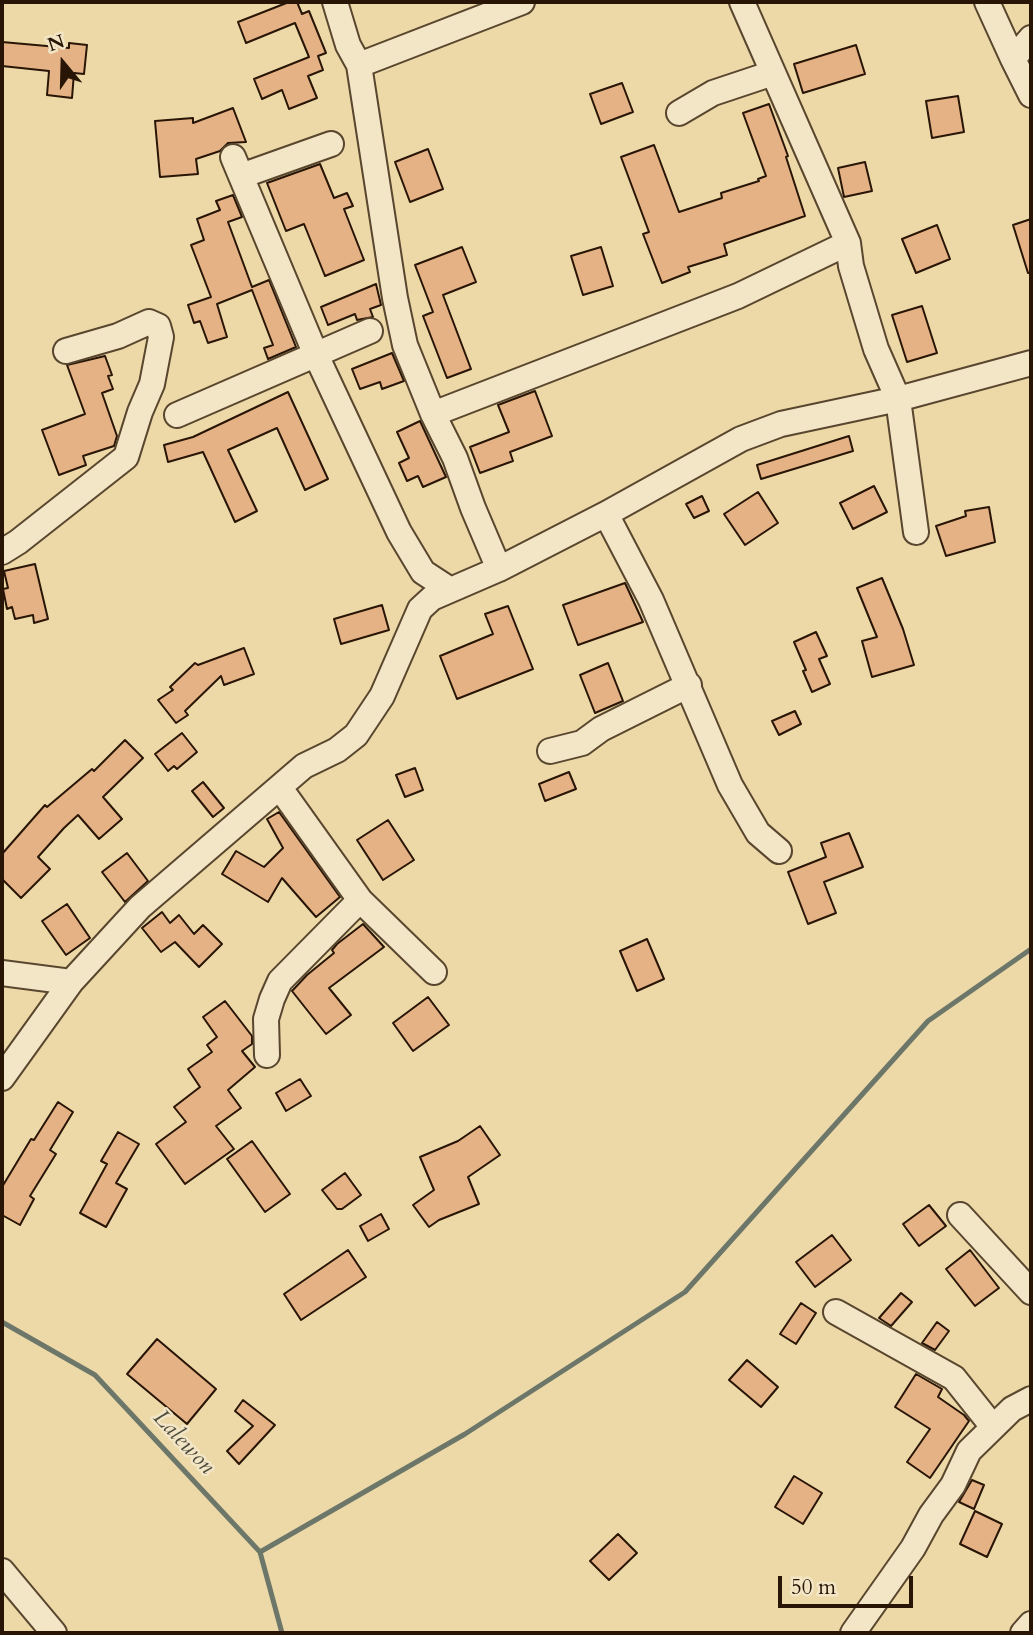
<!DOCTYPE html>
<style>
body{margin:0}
#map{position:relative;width:1033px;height:1635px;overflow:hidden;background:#edd9a7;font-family:Cardo,serif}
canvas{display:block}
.frame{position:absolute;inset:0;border:4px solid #281506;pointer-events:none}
.north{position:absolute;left:28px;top:28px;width:70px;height:70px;-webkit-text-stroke:5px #f3e6c6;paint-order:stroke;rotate:341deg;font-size:19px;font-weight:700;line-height:28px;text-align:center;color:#281506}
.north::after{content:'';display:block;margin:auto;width:24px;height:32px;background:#281506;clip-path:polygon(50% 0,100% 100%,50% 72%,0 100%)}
.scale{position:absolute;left:778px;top:1576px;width:135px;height:32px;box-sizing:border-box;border:4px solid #281506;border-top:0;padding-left:9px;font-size:21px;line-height:24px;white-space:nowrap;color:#281506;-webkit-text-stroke:5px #f3e6c6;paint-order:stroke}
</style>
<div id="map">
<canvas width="1033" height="1635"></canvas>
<div class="frame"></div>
<div class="north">N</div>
<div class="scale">50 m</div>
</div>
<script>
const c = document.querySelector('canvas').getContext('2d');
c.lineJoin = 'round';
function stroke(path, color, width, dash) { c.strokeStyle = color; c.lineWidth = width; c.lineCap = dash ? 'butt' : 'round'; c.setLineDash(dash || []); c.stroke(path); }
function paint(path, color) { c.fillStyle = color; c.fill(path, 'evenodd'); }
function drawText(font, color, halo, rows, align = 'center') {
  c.font = font + ' Cardo,serif'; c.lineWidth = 5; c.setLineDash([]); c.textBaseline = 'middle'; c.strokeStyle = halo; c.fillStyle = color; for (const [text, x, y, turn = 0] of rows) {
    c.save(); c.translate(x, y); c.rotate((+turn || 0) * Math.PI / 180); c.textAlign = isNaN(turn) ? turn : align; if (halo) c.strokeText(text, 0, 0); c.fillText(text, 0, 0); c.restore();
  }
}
stroke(new Path2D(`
 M2 1322 95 1375 260 1552 282 1633
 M260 1552 465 1434 685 1292 928 1021 1031 949`), '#6c776a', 5);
const building = new Path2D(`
 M289 2H297L302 14 309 11 326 53 318 56 323 70 308 76 317 98 289 109 282 90 262 99 254 79 309 57 295 23 246 43 238 22Z
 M2 42 69 48V43L87 45 84 74 74 73 72 98 47 95 49 71 2 66Z
 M856 45 865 74 803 93 794 64Z
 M622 83 633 112 601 124 590 94Z
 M958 96 964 132 932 138 926 101Z
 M769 104 788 156 786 157 805 216 724 244 727 255 688 267 690 272 662 283 643 234 649 232 621 157 654 145 679 212 722 198 721 193 759 181 758 179 766 176 743 113Z
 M233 108 246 142 228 143 220 151 196 159 198 174 160 177 155 121 193 118V123Z
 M428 149 443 189 410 202 395 162Z
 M865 162 872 191 844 197 838 168Z
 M320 164 334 198 347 193 353 206 344 209 364 260 325 276 304 224 286 231 267 183Z
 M233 195 242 217 228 222 252 287 269 280 296 347 268 359 264 348 273 345 252 290 217 304 227 337 208 343 200 321 194 323 188 305 211 297 191 245 204 240 197 219 220 210 216 201Z
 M1031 219V273H1028L1013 225Z
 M937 225 950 259 916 273 902 239Z
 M462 247 476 282 443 295 471 369 447 378 423 316 433 312 415 265Z
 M601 247 613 286 583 295 571 256Z
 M376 284 381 305 370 309 373 317 357 320 355 314 328 325 321 307Z
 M922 306 937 353 907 362 892 315Z
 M392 353 404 381 382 389 380 382 360 389 352 369Z
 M105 356 112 375 108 376 113 389 102 393 117 436 114 446 83 456 86 465 59 475 42 430 85 414 67 365Z
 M535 391 552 436 510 452 513 461 480 473 470 447 509 432 498 405Z
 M288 392 328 479 305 490 277 428 228 450 257 511 235 522 203 452 168 462 164 445 193 437Z
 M420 421 446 477 423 487 418 476 407 481 399 463 409 458 397 432Z
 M849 436 853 451 761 479 757 465Z
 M874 486 887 512 853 529 840 503Z
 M758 492 778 523 745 545 724 514Z
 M702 496 709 511 694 518 686 504Z
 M989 507 995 542 946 556 936 526 966 516 965 511Z
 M35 564 48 619 34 623 33 615 15 619 12 607 7 609 3 589 8 588 4 571Z
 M882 578 903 629 914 665 872 677 862 641 877 637 857 588Z
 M625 583 643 622 578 645 563 605Z
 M382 605 389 630 341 644 334 619Z
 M508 606 533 669 457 699 440 656 493 634 485 614Z
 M816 632 827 656 819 659 830 684 812 692 803 671 806 670 794 642Z
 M244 648 254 674 224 685 221 676 185 711 188 715 176 723 158 700 173 690 170 687 195 663 198 665Z
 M608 663 623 701 595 713 580 675Z
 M795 711 801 724 779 735 772 721Z
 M182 733 197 752 177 769 174 766 168 771 155 754Z
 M125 740 143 758 103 797 122 819 99 839 78 815 64 828 38 857 50 869 21 898 2 879V854L45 805 47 807 92 769 94 771Z
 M415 768 423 790 405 797 396 775Z
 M569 772 576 789 545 801 539 784Z
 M203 782 224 808 213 817 192 791Z
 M279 812 340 897 316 917 282 878 268 902 222 874 236 851 264 867 283 848 267 819Z
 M388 820 414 860 383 880 357 840Z
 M849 833 863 867 824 882 836 913 808 924 788 872 826 857 821 843Z
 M127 853 148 881 125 902 102 872Z
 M67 904 90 938 66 955 42 921Z
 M162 912 170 923 179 915 194 934 203 925 222 944 199 967 175 942 161 952 142 928Z
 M363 924 384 947 329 988 351 1015 326 1034 292 991 307 975 334 953 332 950 337 944Z
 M647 939 664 979 637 991 620 951Z
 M428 997 449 1025 413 1051 393 1023Z
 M225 1001 252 1036V1044L242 1051 255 1067 228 1090 241 1108 216 1126 234 1149 185 1184 156 1144 186 1122 174 1107 200 1087 188 1069 212 1052 207 1045 217 1037 203 1017Z
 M300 1079 311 1096 286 1111 276 1093Z
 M58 1102 73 1112 50 1150 56 1154 30 1196 34 1199 20 1225 2 1215V1187L31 1139 34 1140Z
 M480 1126 500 1155 468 1177 479 1204 439 1220 429 1227 413 1205 434 1190 420 1157 458 1141Z
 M118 1132 139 1144 116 1183 127 1189 106 1227 80 1213 107 1164 101 1161Z
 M252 1141 290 1194 265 1212 227 1159Z
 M345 1173 361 1195 342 1209H337L322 1190Z
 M929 1205 946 1226 919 1246 903 1224Z
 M381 1214 389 1229 368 1241 360 1226Z
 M832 1235 851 1260 815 1287 796 1262Z
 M348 1250 366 1277 301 1320 284 1294Z
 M970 1250 999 1288 975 1306 946 1269Z
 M901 1293 912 1302 891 1326 879 1318Z
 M801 1303 816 1313 796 1344 780 1334Z
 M937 1322 949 1331 935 1350 922 1343Z
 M157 1339 216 1389 187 1424 127 1374Z
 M747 1360 778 1387 761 1407 729 1380Z
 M916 1374 942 1389 938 1397 964 1415 969 1421 930 1478 907 1462 930 1429 895 1407Z
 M243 1400 275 1425 239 1464 227 1451 253 1426 235 1411Z
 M794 1476 822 1493 803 1524 775 1507Z
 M972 1480 984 1485 974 1509 959 1502Z
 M975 1511 1002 1524 987 1557 960 1544Z
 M618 1534 637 1553 609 1580 590 1561Z`);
paint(building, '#e4b284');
stroke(building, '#281506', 2);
const minor = new Path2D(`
 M335 2 348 45 359 65 395 298 405 345 433 414 455 458 473 508 499 569
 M742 2 848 243 851 266 876 349 898 399 916 532
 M987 2 1013 59
 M1031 38 1013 59 1031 95
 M359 65 522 2
 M679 113 713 93 773 73
 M233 157 316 355 399 532 423 572 449 589
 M241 176 331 144
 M433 414 738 296 848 243
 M177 415 370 331
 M606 514 651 600 730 785 758 833 779 851
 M2 552 18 542 126 457 140 412 152 384 161 337 158 326 149 322 118 336 66 351
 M550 751 582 743 601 729 689 685
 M280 788 360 900 434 972
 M2 973 71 982
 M267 1055 266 1019 272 999 280 981 360 900
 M2 1078 71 982 140 907 304 766 337 750 356 735 382 696 420 609 432 598 499 569 606 514 741 439 781 424 898 399 1031 363
 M960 1215 1031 1292
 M836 1312 954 1378 993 1427
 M2 1571 54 1633
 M853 1633 913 1548 931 1515 953 1485 969 1451 1012 1409 1031 1399
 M1023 1633 1031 1624`);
stroke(minor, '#59462e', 28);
stroke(minor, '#f3e6c6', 24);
drawText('italic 23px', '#504e40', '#f3e6c6', [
 ["Lalewon",183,1443,47]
]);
</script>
